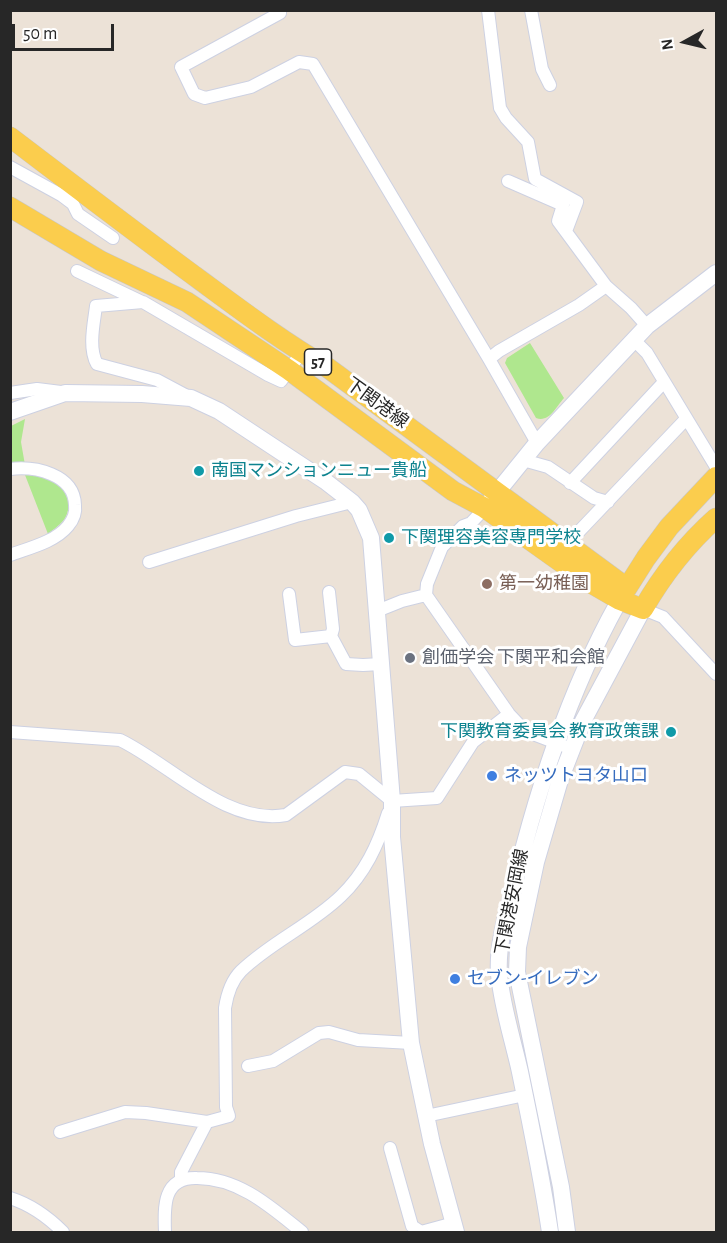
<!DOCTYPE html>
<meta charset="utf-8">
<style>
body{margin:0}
#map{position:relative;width:727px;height:1243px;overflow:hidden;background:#ece2d7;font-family:"Alegreya Sans",sans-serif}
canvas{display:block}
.frame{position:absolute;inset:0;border:12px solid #272727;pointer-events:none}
.north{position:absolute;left:655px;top:12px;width:60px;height:60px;-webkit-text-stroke:4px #fff;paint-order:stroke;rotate:262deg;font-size:16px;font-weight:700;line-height:24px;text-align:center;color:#272727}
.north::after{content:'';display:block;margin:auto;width:21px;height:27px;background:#272727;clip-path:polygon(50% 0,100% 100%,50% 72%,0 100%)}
.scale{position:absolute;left:12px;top:24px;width:102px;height:27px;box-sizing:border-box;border:3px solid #272727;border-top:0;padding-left:8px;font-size:18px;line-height:21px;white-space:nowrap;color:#272727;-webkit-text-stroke:4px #fff;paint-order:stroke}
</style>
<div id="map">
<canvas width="727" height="1243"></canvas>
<div class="frame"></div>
<div class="north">N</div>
<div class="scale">50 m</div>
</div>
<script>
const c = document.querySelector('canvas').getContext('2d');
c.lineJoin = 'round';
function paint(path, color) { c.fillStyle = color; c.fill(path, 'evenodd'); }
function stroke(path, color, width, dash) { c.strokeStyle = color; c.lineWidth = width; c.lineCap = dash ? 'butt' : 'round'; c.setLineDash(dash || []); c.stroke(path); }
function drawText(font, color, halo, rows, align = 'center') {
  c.font = font + ' "Alegreya Sans","Noto Sans JP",sans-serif'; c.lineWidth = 6; c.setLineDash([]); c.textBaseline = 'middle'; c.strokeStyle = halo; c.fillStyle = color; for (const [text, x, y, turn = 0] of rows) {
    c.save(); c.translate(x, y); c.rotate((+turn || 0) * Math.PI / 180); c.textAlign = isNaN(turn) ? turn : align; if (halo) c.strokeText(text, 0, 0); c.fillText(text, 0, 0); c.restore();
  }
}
paint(new Path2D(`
 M530 343 564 398C556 407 549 423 536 418L505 363 507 358Z
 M25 419 21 442 25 465 11 463V426Z
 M25 475C34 476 45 476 53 481 67 488 74 508 63 521 59 526 52 530 48 534Z`), '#afe78e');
const street = new Path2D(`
 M280 10V13L181 67 194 94 205 98 251 87 299 62 313 64 489 359 537 443
 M488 10 500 108 506 118 528 142 535 179 577 202 566 231
 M531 10 542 69 550 85
 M10 167 61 195 73 204 78 214 113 238
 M508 181 563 205 558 221 606 286 631 308 647 326
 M77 271 142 302
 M634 340 647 353 716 467
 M489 359 499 351 579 305 606 286
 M10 393 37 389 61 392
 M187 396 157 380 97 364C88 348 94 323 96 306L143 302 268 375 281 381 301 353
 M523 460 548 467 594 498 608 502
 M10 469C35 466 74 474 75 505 76 512 73 520 68 526 55 542 29 548 10 555
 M570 483 664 382
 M568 543 686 419
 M149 562 296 516 352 502
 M329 592 333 629 331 636
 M289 594 295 640 331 636 346 664 363 665 381 664
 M426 595 509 714 525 731 572 749
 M640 606 643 609 663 617 716 674
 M377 611 402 601 426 595 427 584 442 547 463 526 471 523 485 508
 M10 732 120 740C170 764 227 826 286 815L345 772 359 774 392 801 437 798 473 742 509 714
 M248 1066 273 1061 319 1033 329 1032 358 1040 411 1043
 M426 1116 525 1095
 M60 1132 125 1112 146 1113 207 1122
 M390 1148 412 1226 421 1232 454 1223
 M181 1179V1172L207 1122 229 1116 226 1107 225 1008C227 995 231 981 241 971 271 942 311 925 341 896 365 873 378 845 388 813
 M10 1198C32 1205 48 1217 63 1232
 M165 1232C164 1206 163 1177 197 1178 239 1178 271 1207 302 1232`);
const secondary = new Path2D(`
 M10 412 65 393 142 394 191 398 219 411 325 481 352 502 359 510 371 538 392 801V837L411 1043 432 1144 456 1232
 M490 501 537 443 647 326 716 273
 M550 1232C542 1179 531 1125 520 1072 513 1040 502 1007 499 974 497 947 506 916 513 890 537 789 573 679 626 589
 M567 1232 561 1187 517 972 518 947 536 862 560 780 583 721 643 609`);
const primary = new Path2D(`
 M10 137C73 185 136 233 200 280 242 311 283 342 328 368L627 588 646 558 669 527 716 477
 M10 207 101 261 187 302 289 370 453 491 485 508 589 582 620 600 643 609C662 576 688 543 716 518`);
stroke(street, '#cdd1e2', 14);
stroke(secondary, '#cdd1e2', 18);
stroke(primary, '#c7c7c7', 21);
stroke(street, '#fff', 12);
stroke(secondary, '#fff', 16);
stroke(primary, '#fbcd4d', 20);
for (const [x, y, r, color] of [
 [199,471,6,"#0f9aa8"],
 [389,538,6,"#0f9aa8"],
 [487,584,6,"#8d6e63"],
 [410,658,6,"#6b7280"],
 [671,732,6,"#0f9aa8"],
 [492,776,6,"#3f7fe0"],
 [455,979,6,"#3f7fe0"]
]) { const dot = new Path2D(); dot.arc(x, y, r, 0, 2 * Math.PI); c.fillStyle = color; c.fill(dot); stroke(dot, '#fff', 2); }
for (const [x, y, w] of [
 [318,362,27]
]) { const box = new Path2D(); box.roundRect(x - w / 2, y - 13, w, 26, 4.5); c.fillStyle = '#fff'; c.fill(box); stroke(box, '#272727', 1.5); }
drawText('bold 16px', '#272727', null, [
 ["57",318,362]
]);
drawText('18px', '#272727', '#fff', [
 ["下関港線",377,403,36],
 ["下関港安岡線",512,902,-79]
]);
drawText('18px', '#0d838f', '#fff', [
 ["南国マンションニュー貴船",211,471],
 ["下関理容美容専門学校",401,538],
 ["下関教育委員会 教育政策課",659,732,"right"]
], 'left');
drawText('18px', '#785e54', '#fff', [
 ["第一幼稚園",499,584]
], 'left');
drawText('18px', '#5b616d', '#fff', [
 ["創価学会 下関平和会館",422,658]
], 'left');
drawText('18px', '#366cbe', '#fff', [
 ["ネッツトヨタ山口",504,776],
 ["セブン-イレブン",467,979]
], 'left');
</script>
